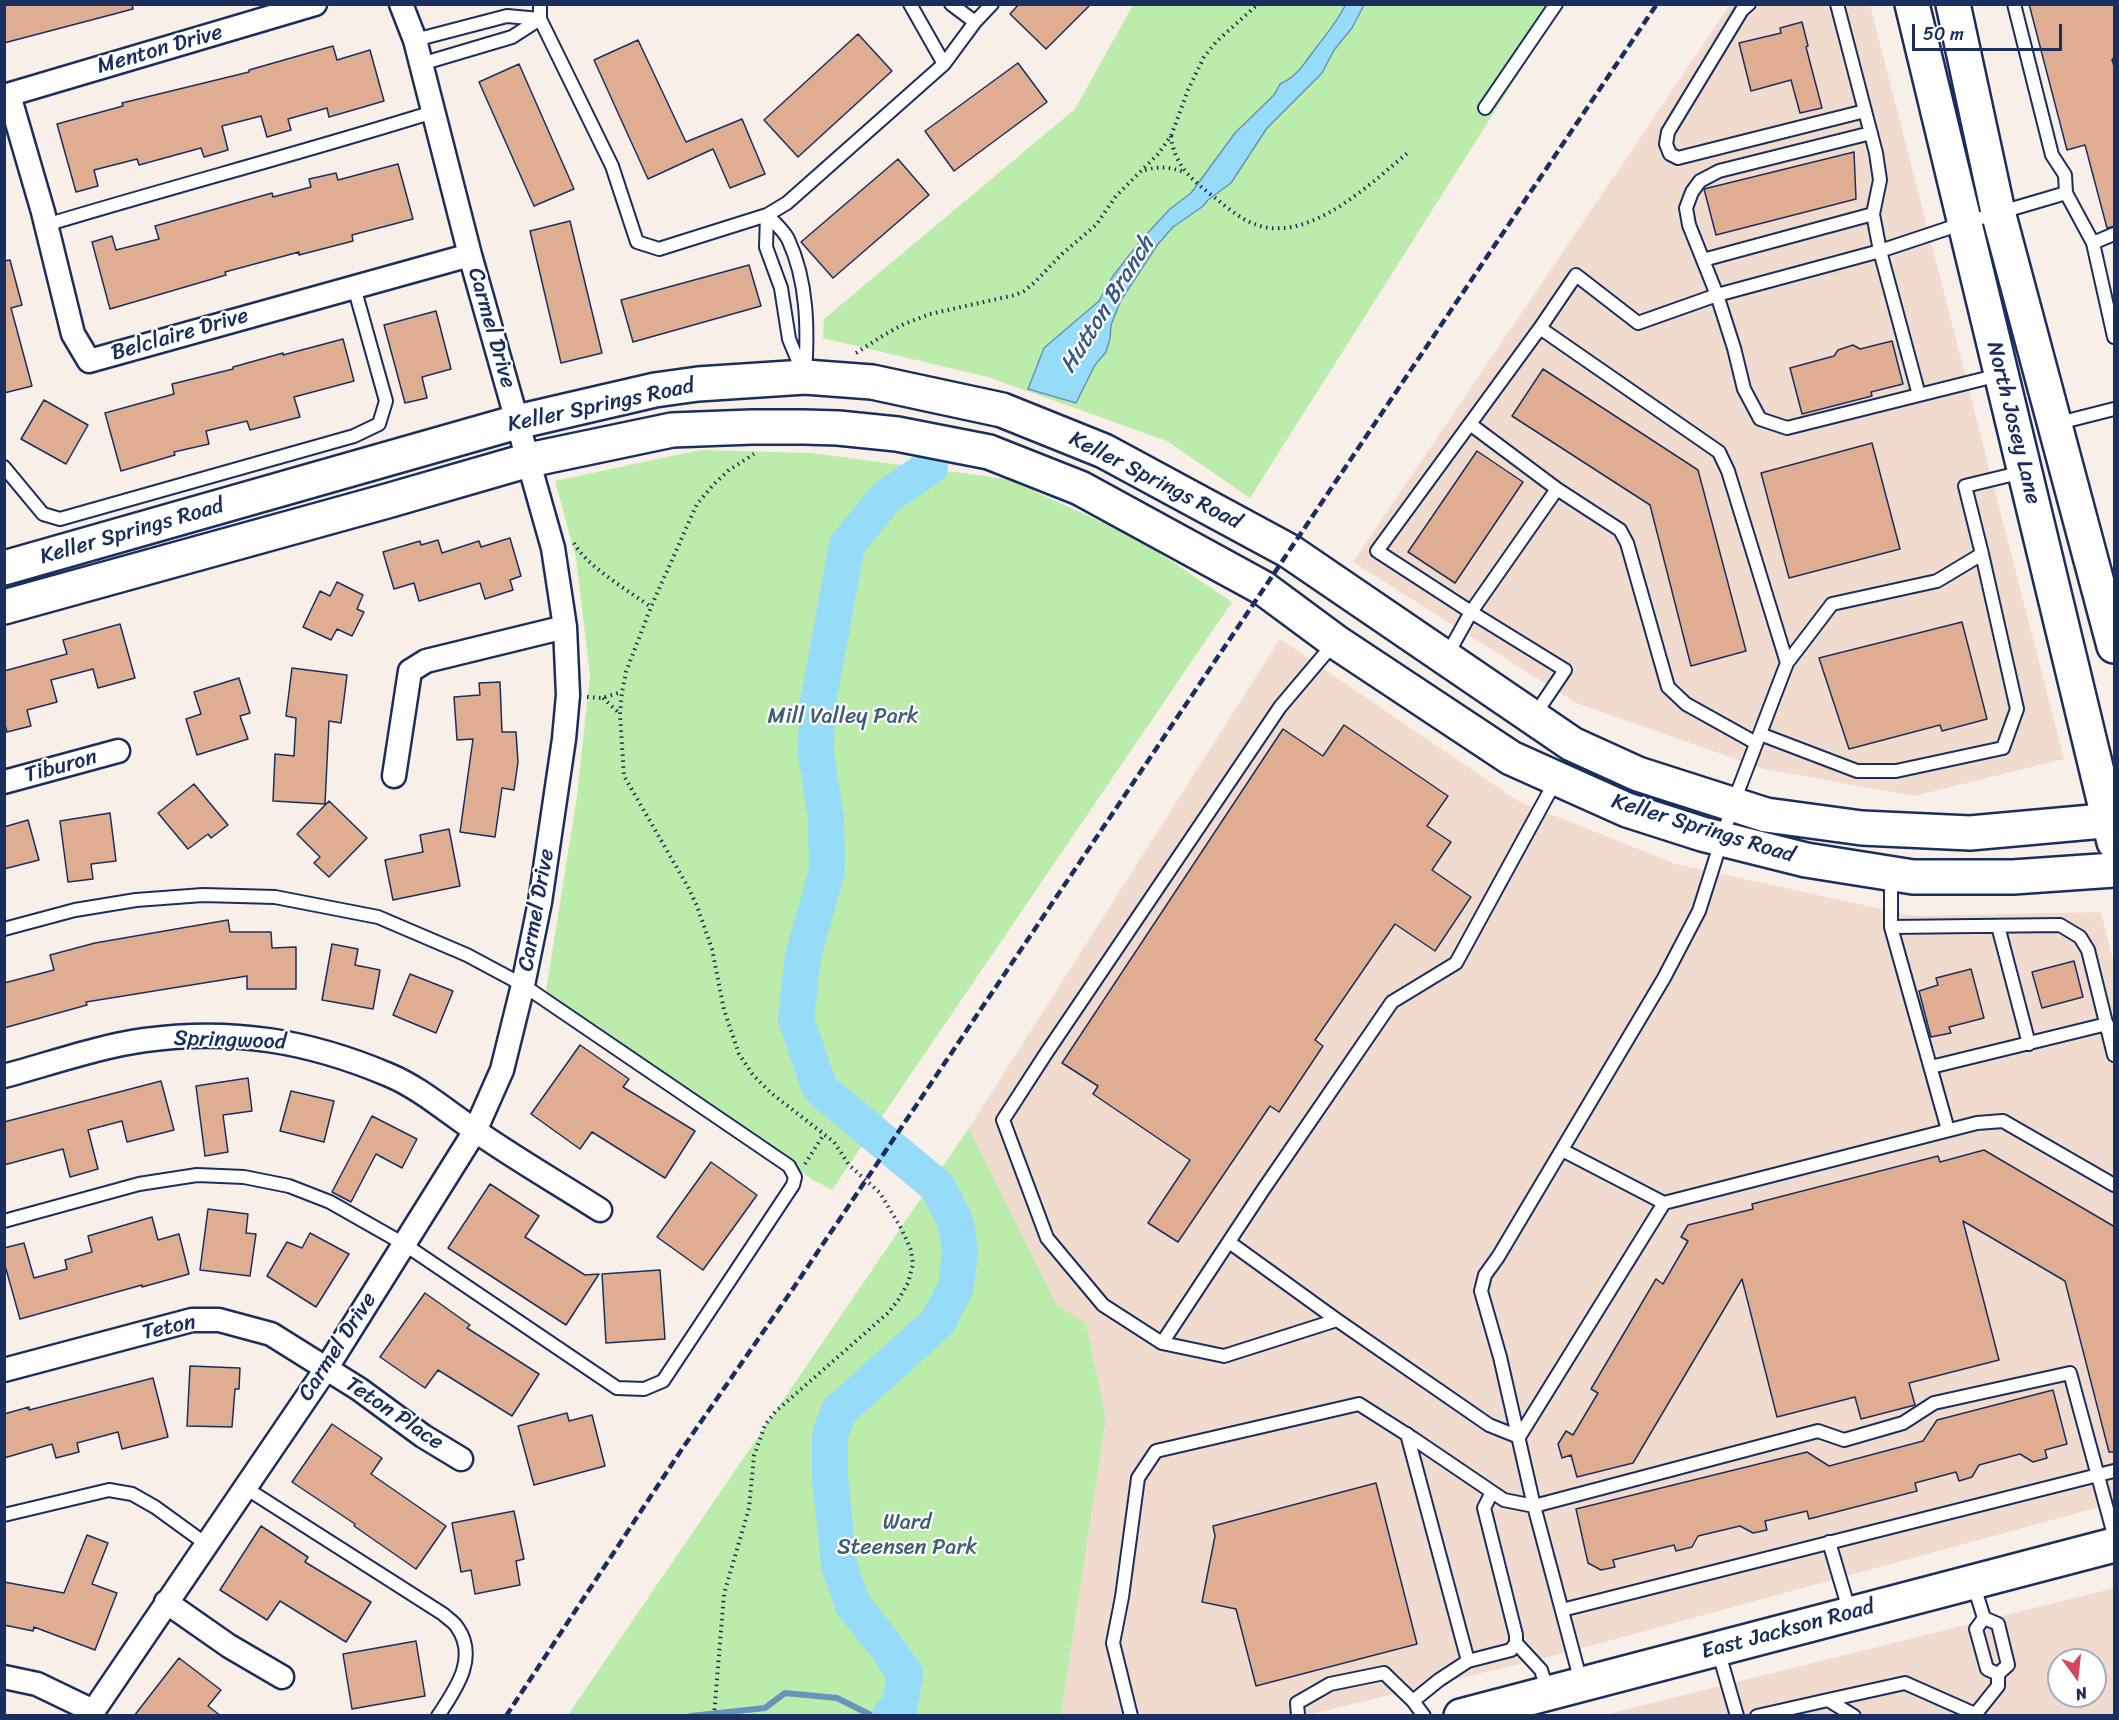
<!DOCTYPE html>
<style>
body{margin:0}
#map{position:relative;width:2119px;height:1720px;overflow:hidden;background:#f9efe9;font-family:Sriracha,sans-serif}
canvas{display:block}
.frame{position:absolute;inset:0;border:6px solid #1b2f5e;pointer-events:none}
.north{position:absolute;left:2047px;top:1648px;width:60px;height:60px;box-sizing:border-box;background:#fff;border:2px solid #a4acbf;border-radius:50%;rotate:165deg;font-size:16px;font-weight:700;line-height:24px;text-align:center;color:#1b2f5e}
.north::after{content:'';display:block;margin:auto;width:21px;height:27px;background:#d1495b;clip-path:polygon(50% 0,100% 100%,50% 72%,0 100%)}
.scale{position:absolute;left:1912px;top:24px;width:150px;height:27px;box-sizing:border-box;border:3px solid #1b2f5e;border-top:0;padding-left:8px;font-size:18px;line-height:21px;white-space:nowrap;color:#1b2f5e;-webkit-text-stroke:4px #fff;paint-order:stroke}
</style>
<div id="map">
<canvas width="2119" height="1720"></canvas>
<div class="frame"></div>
<div class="north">N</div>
<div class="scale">50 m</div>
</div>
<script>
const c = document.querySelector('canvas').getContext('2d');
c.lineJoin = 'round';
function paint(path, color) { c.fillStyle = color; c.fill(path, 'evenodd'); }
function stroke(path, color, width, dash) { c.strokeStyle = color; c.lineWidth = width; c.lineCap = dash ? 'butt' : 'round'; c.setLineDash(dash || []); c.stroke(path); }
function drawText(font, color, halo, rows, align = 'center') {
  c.font = font + ' Sriracha,sans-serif'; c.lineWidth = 4.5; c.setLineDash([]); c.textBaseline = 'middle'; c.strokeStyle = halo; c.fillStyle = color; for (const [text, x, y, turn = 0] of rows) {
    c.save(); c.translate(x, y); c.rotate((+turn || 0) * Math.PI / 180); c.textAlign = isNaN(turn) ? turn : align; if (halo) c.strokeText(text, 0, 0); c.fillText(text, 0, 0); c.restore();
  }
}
paint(new Path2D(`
 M1730 5H1870L2064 759 1914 796 1764 769 1576 703 1353 562Z
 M1280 639 1518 801 1676 864 1914 916 2101 912 2114 964V1503L1557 1655 1307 1715H1061L1106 1418 1086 1323 1057 1305 969 1128Z
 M2114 1588V1715H1604ZM2059 1660H2095V1696H2059Z`), '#f1dbcf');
paint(new Path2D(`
 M1133 5H1562L1250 498 1167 441 988 377 823 338 824 319 1075 109Z
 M700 450 811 453 1007 479 1137 538 1232 602 832 1190 813 1180 546 991 577 796 590 675 576 558 555 481Z
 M969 1128 1057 1305 1086 1323 1106 1418 1061 1715H568Z`), '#bbecac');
const water = new Path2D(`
 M1346 4 1364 5 1352 28 1334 50 1322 73 1267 128 1231 183 1208 200 1202 207 1173 227 1158 244 1121 300 1111 325 1110 339 1106 352 1095 365 1076 403 1028 389 1044 348 1099 301 1113 276 1142 239 1170 209 1191 193 1235 133 1274 95 1280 84C1299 76 1306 60 1319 44 1329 31 1338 20 1346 4Z`);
paint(water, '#96dbf8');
stroke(water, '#6596ba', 1.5);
stroke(new Path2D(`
 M691 1716 765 1708 785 1693 837 1698 873 1716`), '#6596ba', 6);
stroke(new Path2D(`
 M890 1716 900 1705 905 1674 885 1645 853 1605 839 1565 830 1478V1435L839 1411 938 1322 956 1287 960 1252 956 1223 938 1187 824 1092 818 1084 796 1019 803 956 827 871 826 817 816 754 817 708 847 545 886 497 930 467`), '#96dbf8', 36);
const building = new Path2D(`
 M4 4H132L133 9 4 43Z
 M1019 4H1091L1046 49 1010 14Z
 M2029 4H2115V56L2112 60 2115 69V226L2107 228 2085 145 2067 150Z
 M1802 22 1808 46 1806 47 1822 108 1800 113 1791 80 1751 91 1739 43 1781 33 1780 28Z
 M858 34 892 71 798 157 764 120Z
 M638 40 686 142 742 119 765 174 730 188 713 149 648 179 594 60Z
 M333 46 337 60 370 50 384 101 329 117 327 108 288 119 291 130 267 137 261 116 222 126 228 150 204 157 201 148 139 165 137 159 94 170 98 186 76 192 57 124 123 106 122 103 249 72V70Z
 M1018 63 1047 102 954 171 925 131Z
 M519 64 574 189 534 206 479 82Z
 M1854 152 1856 199 1716 235 1704 189Z
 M898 159 929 195 833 278 801 242Z
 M398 164 413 219 352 235 353 241 299 255V252L225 272 226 275 110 309 92 242 112 236 116 250 159 239 155 226 272 193 273 197 311 187 309 179 336 173 338 180Z
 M570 221 602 353 561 363 530 231Z
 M10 260 22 305 11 308 32 386 4 393V261Z
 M749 265 761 306 633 342 621 300Z
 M436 311 451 369 422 377 427 398 405 403 384 325Z
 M343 339 354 381 294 397 300 417 250 430 247 421 206 431 209 444 174 452 175 455 121 471 105 413 174 394 172 384 233 369V367L283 353V355Z
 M1892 341 1903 384 1871 392 1872 396 1802 414 1790 368 1834 356 1838 350 1853 345 1860 349Z
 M1543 369 1698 470 1746 651 1691 666 1650 505 1512 416Z
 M44 400 88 425 66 464 21 439Z
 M1872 443 1900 549 1789 578 1761 473Z
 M1477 451 1523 482 1455 583 1408 552Z
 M510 538 521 576 510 580 513 590 485 599 480 583 419 601 414 583 394 589 383 552 420 541 421 545 438 540 442 553 479 541 481 547Z
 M337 582 363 595 357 609 364 612 352 636 337 629 331 640 303 627 320 591 330 596Z
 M1962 622 1987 719 1942 731 1940 725 1849 749 1819 658Z
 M120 624 135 678 98 688 93 669 51 680 57 702 27 710 31 726 7 732 4 721V671L67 654 63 640Z
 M292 668 347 675 341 723 329 721 325 804 273 801 275 754 294 756 296 718 286 716Z
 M239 678 250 713 240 716 248 739 197 755 186 719 201 714 194 692Z
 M500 682 502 732H516L518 762 514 790 502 788 495 837 460 832 473 739 457 740 454 697 480 695 479 683Z
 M1344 725 1448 796 1427 826 1451 842 1432 870 1471 897 1435 951 1395 924 1315 1040 1323 1046 1279 1112 1270 1106 1178 1242 1148 1223 1190 1160 1093 1094 1098 1086 1062 1063 1283 729 1323 756Z
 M194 784 228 825 211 838 208 834 188 849 158 813Z
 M329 801 367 838 329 877 314 863 320 857 297 834Z
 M110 813 116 861 91 864 93 879 68 882 60 821Z
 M28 820 39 860 4 869V827Z
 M449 829 460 886 393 900 385 860 423 852 420 835Z
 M228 920 230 932H271L272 948 296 947V989H247V976L86 1002 87 1005 4 1028V983L54 970 50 955 95 943Z
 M332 944 358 949 355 965 380 970 373 1009 322 1000Z
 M2074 961 2083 997 2042 1008 2032 972Z
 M1971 969 1984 1018 1949 1027 1951 1033 1931 1037 1919 991 1938 985 1936 978Z
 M410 974 453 991 436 1033 393 1015Z
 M580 1045 629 1079 623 1087 695 1131 665 1178 592 1132 580 1149 531 1114Z
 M248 1078 252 1111 223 1115 228 1152 205 1156 196 1086Z
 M161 1081 174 1130 127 1142 122 1121 88 1130 98 1169 70 1177 63 1149 4 1165V1122Z
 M291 1091 334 1101 324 1142 280 1131Z
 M372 1116 417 1139 402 1168 376 1154 351 1202 332 1192Z
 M1984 1150 2115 1227V1452H2109L2065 1281 1963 1221 1999 1360 1909 1383 1915 1405 1861 1419 1855 1397 1777 1417 1742 1279 1633 1463 1577 1477 1571 1455 1562 1458 1558 1444 1566 1431 1573 1435 1598 1393 1591 1389 1656 1279 1663 1284 1688 1241 1681 1237 1688 1225 1753 1209 1752 1204 1938 1156 1940 1162Z
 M711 1162 757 1195 703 1270 657 1237Z
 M490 1184 539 1216 525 1237 585 1275 599 1274 566 1325 448 1248Z
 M208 1209 248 1214 246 1233 256 1234 250 1276 200 1270Z
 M152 1217 158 1240 179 1234 189 1274 142 1287V1285L20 1319 4 1262V1248L24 1243 34 1278 67 1269 65 1260 92 1252 88 1236Z
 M310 1233 349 1254 316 1307 267 1276 287 1242 302 1248Z
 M660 1270 665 1339 606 1343 602 1274Z
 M425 1293 470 1325 467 1328 539 1374 512 1416 438 1370 425 1388 380 1357Z
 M190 1366 240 1368 239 1389H235L232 1427 187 1426Z
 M153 1378 168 1437 122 1449 118 1432 77 1443 79 1452 56 1458 52 1444 4 1458V1414L29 1407V1410Z
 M2053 1390 2067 1444 2045 1450 2047 1458 2033 1462 2020 1454 1979 1465 1972 1477 1959 1481 1956 1472 1915 1483 1917 1491 1809 1519 1807 1511 1765 1521 1767 1530 1753 1533 1740 1526 1698 1536 1692 1547 1676 1551 1674 1545 1613 1560 1615 1567 1601 1570 1588 1563 1576 1509 1807 1452 1829 1466 1923 1441 1937 1420Z
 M567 1413 569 1421 592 1415 605 1466 534 1485 518 1426Z
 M332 1424 382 1458 371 1474 446 1526 416 1569 354 1526 355 1524 292 1482Z
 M1376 1483 1417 1644 1256 1686 1236 1609 1202 1602 1215 1536 1213 1526Z
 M514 1511 524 1559 516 1561 520 1585 475 1594 471 1570 461 1572 452 1523Z
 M261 1526 308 1557 305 1562 371 1602 346 1642 280 1601 267 1620 220 1590Z
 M87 1535 108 1543 92 1584 117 1593 95 1650 34 1627 33 1631 4 1625V1582L64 1593Z
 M416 1641 425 1696 352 1709 343 1654Z
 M179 1658 221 1690 208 1706 221 1716H134Z`);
paint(building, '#dfad92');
stroke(building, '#1b2f5e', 1.5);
const lane = new Path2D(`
 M540 4V19L612 166 637 242 659 249 767 215 787 203 944 64 975 22 992 4
 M910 4 944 64
 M951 4 975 22
 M1749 4 1742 10 1668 132 1666 144 1670 154 1678 158 1865 111
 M1837 4 1876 153 1880 180 1873 214 1880 251 1919 395 1999 375
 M2014 4 2052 155 2065 175 2066 193 2093 243 2114 337
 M415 40 507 16 540 19 512 37 421 64
 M1485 108 1556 4
 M1871 133 1719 171 1700 181 1692 192 1686 208 1689 225 1717 295 1734 348 1744 389 1760 419 1787 428 1919 395
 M767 215C774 222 784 231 788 239 808 282 808 330 805 376
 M767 215 766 247 781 288 789 339 803 373
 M46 225C175 186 305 152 433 112
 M2093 243 2114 234
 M1703 260 1873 214
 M1540 328 1576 275 1638 323 1717 295 1880 251 1964 223 2066 193
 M1470 424 1557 489 1620 530 1627 543 1668 687 1686 704 1756 743
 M2055 424 2114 409
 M4 467 43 514 60 519 354 436 379 424 386 401 354 287
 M1335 642 1280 707 1047 1052 1003 1120 1047 1238 1103 1305 1162 1343 1224 1356 1337 1320
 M1446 657 1471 612 1377 551 1540 328 1719 452 1728 471 1787 663
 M1534 716 1565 670 1471 612 1557 489
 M1760 734 1857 771H1896L2003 748 2017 709 1982 554
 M1891 875V927L1948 1130
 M1998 926 2029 1044
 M1891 927 2060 925 2080 937 2088 950 2114 1055
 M4 929 75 910 136 900 203 895 275 897 378 917 467 955 523 985 789 1166 795 1177 793 1185 663 1381 644 1389 617 1388 404 1244 330 1202 289 1186 244 1177 197 1175 139 1184 4 1221
 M1931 1067 2107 1024
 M1664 1203 1977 1123 2003 1121 2114 1185
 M1229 1242 1337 1320 1489 1425 1519 1437 1664 1203 1562 1150
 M1162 1343 1263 1190 1392 1002 1456 963 1556 780
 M1407 1434 1468 1661
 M244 1487 443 1614C447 1618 454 1622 457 1627 479 1658 455 1690 438 1716
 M4 1515 109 1490 132 1494 155 1507 206 1544
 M1829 1542 1850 1613
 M1973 1583 1984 1618 1998 1624 2008 1665 1998 1674V1686L1974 1716
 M1562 1610 2114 1471
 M1984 1618 1976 1629 1987 1669 1998 1674
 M1516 1643 1541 1670 1548 1692
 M1718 1650 1737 1716
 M1581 1682 1534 1506 1500 1357 1481 1291 1485 1275 1498 1257 1664 978 1699 911 1733 804 1787 663 1832 604 1937 581 1982 554 1965 486 2023 472
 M1828 1700 1905 1683 1975 1714
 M1131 1716 1113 1643 1122 1597 1138 1478 1156 1451 1359 1404 1414 1439 1504 1500 1534 1506 1818 1431 1844 1440 1903 1423 1934 1403 2070 1373 2114 1535
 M1298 1716 1297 1703 1330 1684 1384 1673 1413 1701
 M1424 1716 1413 1701 1439 1680 1468 1661 1511 1650 1516 1643V1635L1484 1508 1492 1492
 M1757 1716 1828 1700 1854 1716`);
const street = new Path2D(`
 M9 95 43 212 73 334 89 361 470 255
 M4 96 315 4
 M394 776 410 671 426 661 565 627
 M4 782 118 751
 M4 1076C49 1064 100 1046 145 1040 232 1028 309 1041 389 1075 420 1088 446 1111 473 1129 514 1158 558 1183 600 1210
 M4 1370 192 1320H219L271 1334 359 1389 423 1436 461 1459
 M166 1602 229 1646 282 1677
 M4 1677 37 1684 93 1711
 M90 1716 326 1369 475 1131 502 1070 523 985 540 902 564 739 568 695 565 627 553 548 470 255 415 40 401 4`);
const secondary = new Path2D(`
 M1912 4 2114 842
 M1953 4 1998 212 2114 646
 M4 568 517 422 655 390 698 384 805 377 872 382 1002 410 1104 451 1289 551 1572 744 1638 774 1766 815 1862 828 1970 833 2114 820
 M4 607 387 501 529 460 672 430 752 427H804L838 428 897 434 989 452 1080 488 1263 588 1336 642 1511 758 1627 810 1702 834 1806 860 1913 877H2013L2114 870
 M1461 1716 2114 1545`);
stroke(lane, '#1b2f5e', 16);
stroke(street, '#1b2f5e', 27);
stroke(secondary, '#1b2f5e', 38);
stroke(new Path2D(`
 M1171 136C1174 165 1192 180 1214 197 1228 208 1242 221 1260 226 1313 241 1373 181 1410 151
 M1145 170C1160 166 1170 167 1184 172
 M856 353 884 335 904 324 930 314 1015 295 1024 291 1034 283 1062 254 1096 225 1116 196 1158 154 1171 136 1188 90 1204 57 1216 42 1258 4
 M574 543C586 566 629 591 651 607
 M587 697 602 698 622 692
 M603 698 619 713
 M805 1164 824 1134
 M714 1716 724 1594 749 1508 754 1456 765 1425 775 1412 888 1313 899 1299 908 1283 913 1264 911 1250 901 1228 880 1193 849 1165 834 1142 771 1093 753 1075 739 1054 724 1010 712 949 697 906 688 887 624 776 620 714 622 692 626 672 651 607 697 504 713 485 729 470 754 454`), '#1b2f5e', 4, [1.5, 4.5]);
stroke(lane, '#fff', 12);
stroke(street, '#fff', 22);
stroke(secondary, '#fff', 33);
stroke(new Path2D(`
 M506 1716 680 1452 788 1296 1657 4`), '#1b2f5e', 4.5, [9, 4.5]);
drawText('22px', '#1b2f5e', '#fff', [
 ["Menton Drive",160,50,-16],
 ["Carmel Drive",491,328,74],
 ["Belclaire Drive",180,335,-16],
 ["Keller Springs Road",601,406,-12],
 ["North Josey Lane",2013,423,76],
 ["Keller Springs Road",1155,481,27],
 ["Keller Springs Road",132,532,-16],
 ["Tiburon",61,767,-15],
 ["Keller Springs Road",1703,829,17],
 ["Carmel Drive",537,910,-80],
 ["Springwood",230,1041,2],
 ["Teton",169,1328,-12],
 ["Carmel Drive",338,1347,-57],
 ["Teton Place",394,1414,34],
 ["East Jackson Road",1788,1630,-15]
]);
drawText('22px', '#435e72', '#fff', [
 ["Mill Valley Park",843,717],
 ["Ward",907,1523],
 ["Steensen Park",907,1548]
]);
drawText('italic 24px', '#3a5a84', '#fff', [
 ["Hutton Branch",1108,305,-58]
]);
</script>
